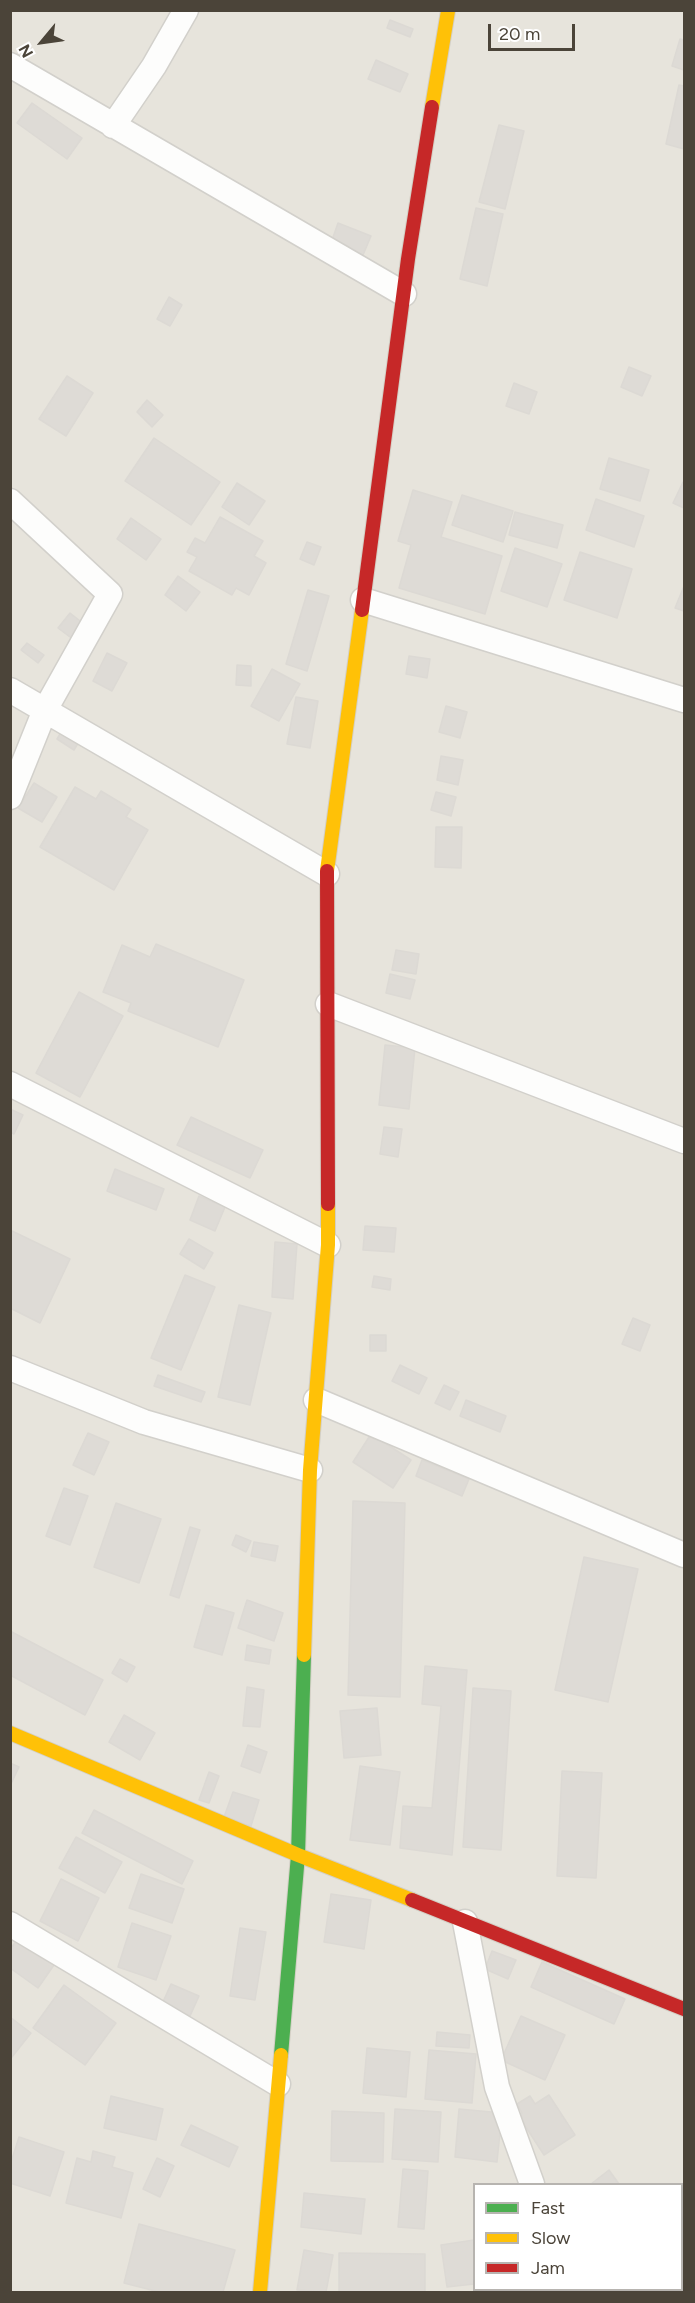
<!DOCTYPE html>
<style>
body{margin:0}
#map{position:relative;width:695px;height:2303px;overflow:hidden;background:#f4f2ee;font-family:Figtree,sans-serif}
canvas{display:block}
.frame{position:absolute;inset:0;border:12px solid #4b4439;pointer-events:none}
.legend{position:absolute;left:473px;top:2183px;width:210px;height:108px;box-sizing:border-box;background:#fff;border:2px solid #b7b4b0;margin:0;padding:8px 10px;list-style:none;font-size:18px;color:#4b4439}
.legend li{display:flex;align-items:center;gap:12px;height:30px}
.legend b{width:30px;border:2px solid #b7b4b0}
.north{position:absolute;left:12px;top:12px;width:60px;height:60px;-webkit-text-stroke:4px #fff;paint-order:stroke;rotate:241deg;font-size:16px;font-weight:700;line-height:24px;text-align:center;color:#4b4439}
.north::after{content:'';display:block;margin:auto;width:21px;height:27px;background:#4b4439;clip-path:polygon(50% 0,100% 100%,50% 72%,0 100%)}
.scale{position:absolute;left:488px;top:24px;width:87px;height:27px;box-sizing:border-box;border:3px solid #4b4439;border-top:0;padding-left:8px;font-size:18px;line-height:21px;white-space:nowrap;color:#4b4439;-webkit-text-stroke:4px #fff;paint-order:stroke}
</style>
<div id="map">
<canvas width="695" height="2303"></canvas>
<div class="frame"></div>
<ul class="legend">
<li><b style="height:8px;background:#4caf50"></b>Fast</li>
<li><b style="height:8px;background:#ffc107"></b>Slow</li>
<li><b style="height:8px;background:#c62828"></b>Jam</li>
</ul>
<div class="north">N</div>
<div class="scale">20 m</div>
</div>
<script>
const c = document.querySelector('canvas').getContext('2d');
c.lineJoin = 'round';
function paint(path, color) { c.fillStyle = color; c.fill(path, 'evenodd'); }
function stroke(path, color, width, dash) { c.strokeStyle = color; c.lineWidth = width; c.lineCap = dash ? 'butt' : 'round'; c.setLineDash(dash || []); c.stroke(path); }
paint(new Path2D(`
 M11 11H684V2292H11ZM474 2184H682V2290H474Z`), '#e7e4dc');
const building = new Path2D(`
 M390 20 413 29 410 37 387 28Z
 M680 39 684 40V70L672 66Z
 M376 60 408 74 400 92 368 79Z
 M679 85 684 86V149L666 144Z
 M32 103 82 138 67 159 17 123Z
 M499 125 524 131 505 209 479 202Z
 M476 208 503 214 487 286 460 279Z
 M338 223 371 236 363 255 331 243Z
 M169 297 182 305 170 326 157 319Z
 M629 367 651 376 642 396 621 387Z
 M67 376 93 393 66 436 39 419Z
 M514 383 537 392 529 414 506 406Z
 M147 400 163 415 152 427 137 412Z
 M154 438 220 482 191 525 125 481Z
 M609 458 649 470 640 501 600 489Z
 M683 482 684 483V508L673 503Z
 M237 483 265 501 249 525 222 507Z
 M413 490 452 502 441 537 502 556 485 614 399 588 411 545 398 541Z
 M462 495 513 511 503 542 452 525Z
 M596 499 644 516 634 547 586 530Z
 M515 512 563 525 557 548 509 535Z
 M220 517 263 541 254 556 266 563 249 595 236 588 232 595 189 571 197 557 187 552 195 538 205 543Z
 M131 518 161 539 146 560 117 539Z
 M307 542 321 547 314 565 300 559Z
 M515 548 562 564 547 607 501 591Z
 M580 552 632 569 617 618 564 600Z
 M178 576 200 592 186 611 165 595Z
 M684 586V611L675 608Z
 M308 590 329 596 307 671 286 664Z
 M70 613 89 628 78 643 58 628Z
 M27 643 44 655 38 663 21 650Z
 M107 653 127 663 112 691 93 681Z
 M409 656 430 659 427 678 406 674Z
 M237 665 251 666V686L236 685Z
 M272 669 300 684 279 721 251 706Z
 M296 697 318 701 310 748 287 744Z
 M446 706 467 712 460 738 439 732Z
 M66 724 83 735 74 750 57 739Z
 M441 756 463 760 458 785 437 780Z
 M34 783 57 797 42 822 18 808Z
 M75 787 96 799 101 791 131 809 126 817 148 830 114 890 40 847Z
 M436 792 456 797 451 816 431 810Z
 M436 827H462L461 868 435 867Z
 M156 944 244 980 218 1047 128 1011 131 1003 103 992 122 945 150 957Z
 M396 950 419 954 416 974 392 970Z
 M390 974 415 980 410 999 386 993Z
 M79 992 123 1016 80 1097 36 1073Z
 M385 1045 415 1048 409 1109 379 1105Z
 M10 1109 23 1115 14 1134 10 1132Z
 M191 1117 263 1150 250 1178 177 1145Z
 M384 1127 402 1129 398 1157 380 1154Z
 M115 1169 164 1189 156 1210 107 1191Z
 M199 1196 225 1207 215 1231 190 1220Z
 M365 1226 396 1228 394 1252 363 1250Z
 M10 1230 70 1259 40 1323 10 1308Z
 M189 1239 213 1253 204 1269 180 1254Z
 M275 1242 297 1244 293 1299 272 1297Z
 M185 1275 215 1287 181 1370 151 1358Z
 M374 1276 391 1279 390 1290 372 1287Z
 M239 1305 271 1313 250 1405 218 1397Z
 M633 1318 650 1325 640 1351 622 1344Z
 M370 1335H386V1351H370Z
 M400 1365 427 1378 419 1394 392 1381Z
 M158 1375 205 1392 201 1402 154 1386Z
 M444 1385 459 1392 450 1410 435 1403Z
 M466 1400 506 1416 500 1432 460 1416Z
 M88 1433 109 1442 94 1475 73 1465Z
 M371 1434 411 1460 393 1488 353 1462Z
 M422 1460 469 1479 462 1496 416 1476Z
 M64 1488 88 1496 70 1545 46 1536Z
 M353 1501 405 1503 400 1697 348 1695Z
 M116 1503 161 1519 139 1583 94 1567Z
 M190 1527 200 1530 179 1598 170 1595Z
 M236 1535 251 1541 246 1552 232 1545Z
 M254 1542 278 1546 275 1561 251 1556Z
 M584 1557 638 1569 608 1702 555 1690Z
 M247 1600 283 1613 274 1641 238 1628Z
 M206 1605 234 1613 222 1655 194 1647Z
 M10 1631 103 1680 85 1715 10 1675Z
 M247 1645 271 1650 269 1664 245 1660Z
 M120 1659 135 1667 127 1682 112 1673Z
 M425 1666 467 1670 452 1855 400 1848 403 1806 432 1808 441 1706 422 1704Z
 M247 1687 264 1690 260 1727 243 1726Z
 M473 1688 511 1691 501 1850 463 1847Z
 M377 1708 381 1755 344 1758 340 1711Z
 M124 1715 155 1733 140 1760 109 1742Z
 M248 1745 267 1752 260 1773 241 1766Z
 M10 1763 19 1767 10 1786Z
 M360 1766 400 1772 390 1845 350 1840Z
 M562 1771 602 1773 596 1878 557 1876Z
 M209 1772 219 1776 209 1803 199 1800Z
 M233 1792 259 1800 251 1826 224 1817Z
 M94 1810 193 1861 182 1884 82 1833Z
 M76 1837 122 1862 105 1893 59 1868Z
 M141 1874 184 1889 172 1923 129 1908Z
 M61 1879 99 1898 78 1941 40 1921Z
 M331 1894 371 1900 364 1949 324 1942Z
 M132 1923 171 1936 156 1980 118 1967Z
 M240 1928 266 1932 255 2000 230 1996Z
 M18 1939 54 1965 38 1988 10 1968V1949Z
 M492 1951 516 1960 508 1979 485 1969Z
 M542 1962 625 1999 614 2024 531 1987Z
 M171 1984 199 1996 190 2016 162 2004Z
 M64 1985 116 2023 85 2065 33 2028Z
 M521 2016 565 2035 545 2080 501 2060Z
 M10 2017 31 2033 12 2057 10 2056Z
 M437 2032 470 2035 469 2048 436 2046Z
 M367 2048 410 2052 406 2097 363 2093Z
 M429 2050 476 2054 472 2103 425 2099Z
 M549 2095 575 2135 544 2155 518 2115 522 2113 517 2104 530 2096 535 2104Z
 M111 2096 163 2109 156 2140 104 2128Z
 M395 2109 441 2112 438 2162 392 2159Z
 M459 2109 502 2113 497 2162 455 2157Z
 M332 2111 384 2113 383 2162 331 2161Z
 M191 2125 238 2147 229 2167 181 2145Z
 M19 2137 64 2152 50 2196 10 2183V2165Z
 M93 2151 115 2157 112 2167 133 2173 121 2218 66 2203 77 2158 91 2162Z
 M157 2158 174 2166 160 2197 143 2189Z
 M403 2169 428 2171 424 2229 398 2227Z
 M609 2170 619 2184H591Z
 M304 2193 365 2199 361 2234 301 2227Z
 M139 2224 235 2250 223 2292H159L124 2283Z
 M474 2240V2284L447 2287 441 2245Z
 M304 2250 333 2255 326 2292 297 2290Z
 M339 2253 425 2254V2292H339Z
 M644 2290H666L668 2292H645Z`);
paint(building, '#dedbd6');
stroke(building, '#dcd9d4', 1.5);
const street = new Path2D(`
 M10 65 404 294
 M113 126 154 66 186 10
 M10 501 110 594 45 710 10 797
 M363 600 684 700
 M10 690 327 874
 M328 1004 684 1141
 M10 1084 328 1245
 M10 1368 144 1422 310 1470
 M316 1400 684 1555
 M465 1922 497 2087 532 2184
 M10 1924 278 2084
 M570 2290 571 2292`);
const fast = new Path2D(`
 M281 2055 298 1855 304 1655`);
const slow = new Path2D(`
 M432 107 448 11
 M327 871 362 610
 M304 1655 310 1470 328 1245V1204
 M10 1733 298 1855 412 1900
 M260 2292 281 2055`);
const jam = new Path2D(`
 M362 610 408 259 432 107
 M327 871 328 1204
 M412 1900 684 2009`);
stroke(street, '#d2d0cb', 27);
stroke(fast, '#d3cfc5', 16);
stroke(slow, '#d3cfc5', 16);
stroke(jam, '#d3cfc5', 16);
stroke(street, '#fdfdfc', 24);
stroke(fast, '#4caf50', 14);
stroke(slow, '#ffc107', 14);
stroke(jam, '#c62828', 14);
</script>
